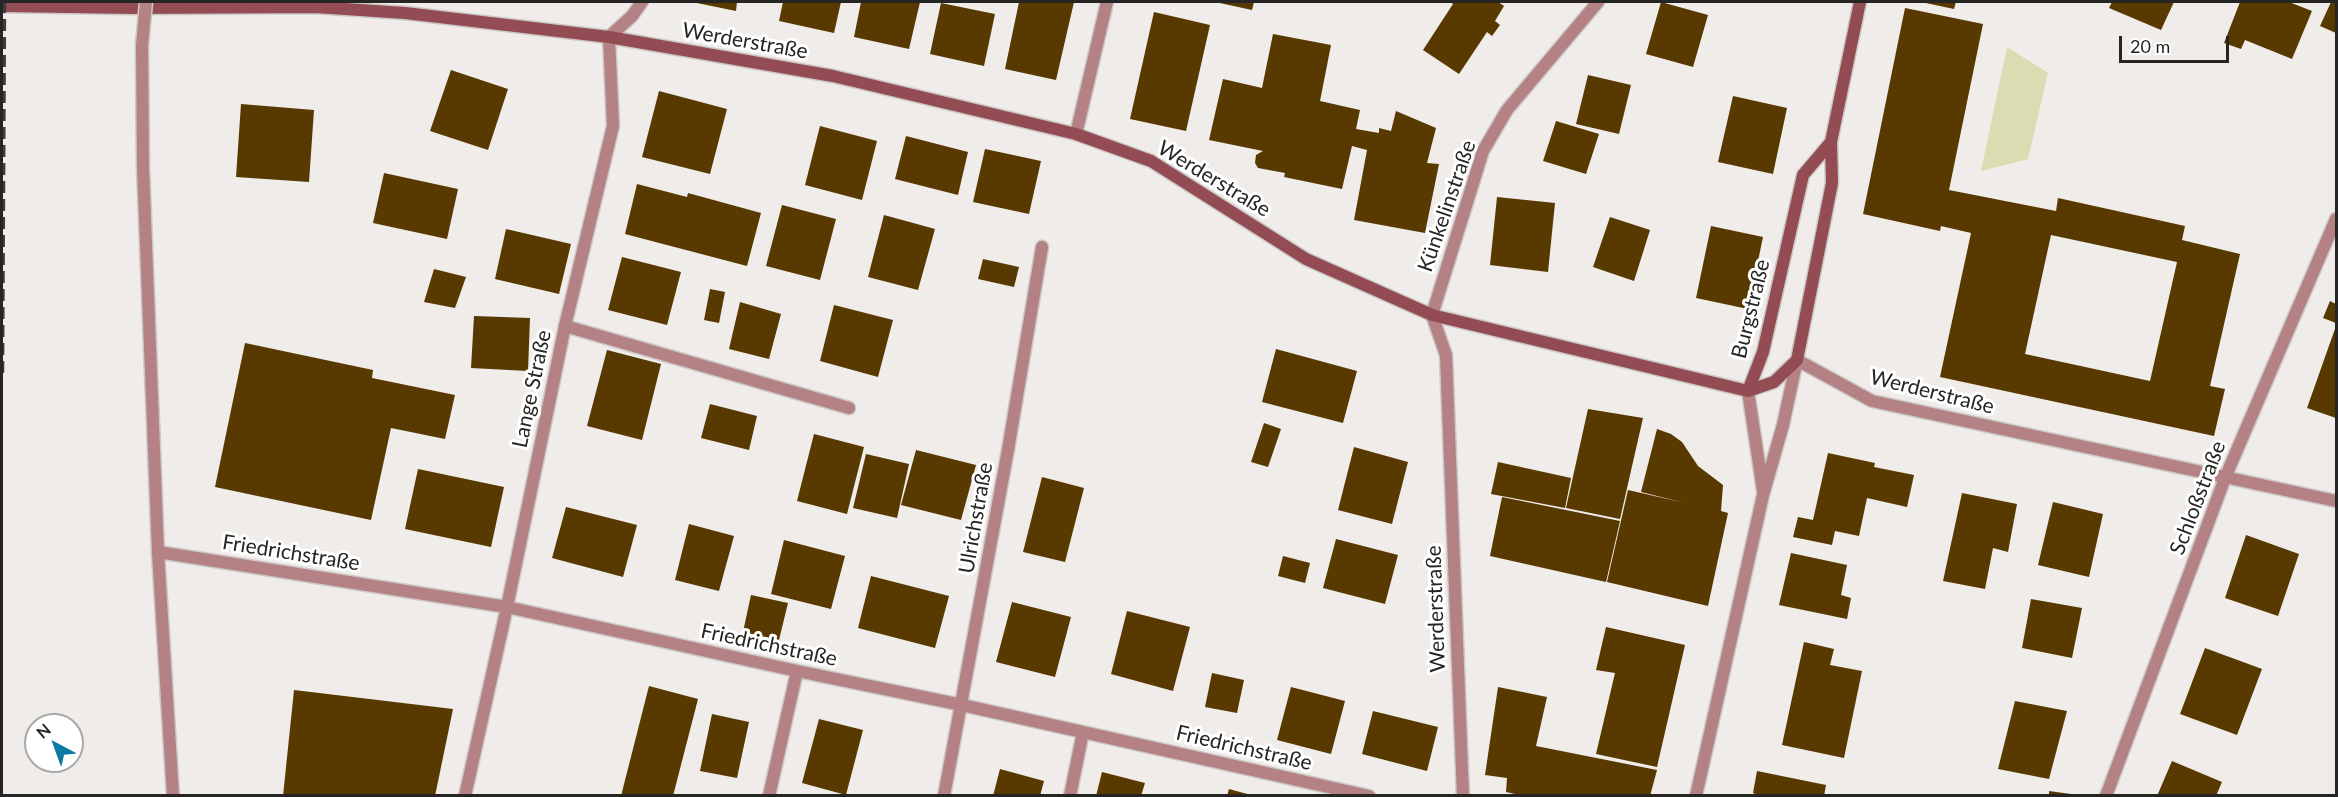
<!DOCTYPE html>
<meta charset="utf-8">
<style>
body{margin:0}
#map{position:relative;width:2338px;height:797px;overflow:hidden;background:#efece9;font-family:Lato,sans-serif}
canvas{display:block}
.frame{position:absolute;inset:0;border:3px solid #252523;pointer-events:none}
.north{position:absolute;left:24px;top:713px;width:60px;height:60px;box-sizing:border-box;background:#fff;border:2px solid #a8a8a7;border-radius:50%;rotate:319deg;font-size:16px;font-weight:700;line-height:24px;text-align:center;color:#252523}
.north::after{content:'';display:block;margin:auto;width:21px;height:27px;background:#0d7aa4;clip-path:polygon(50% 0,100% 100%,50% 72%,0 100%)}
.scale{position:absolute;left:2119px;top:36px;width:110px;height:27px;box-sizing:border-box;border:3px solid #252523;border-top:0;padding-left:8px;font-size:18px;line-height:21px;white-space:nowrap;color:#252523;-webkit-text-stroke:4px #fff;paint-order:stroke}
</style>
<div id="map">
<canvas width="2338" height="797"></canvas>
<div class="frame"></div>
<div class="north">N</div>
<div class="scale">20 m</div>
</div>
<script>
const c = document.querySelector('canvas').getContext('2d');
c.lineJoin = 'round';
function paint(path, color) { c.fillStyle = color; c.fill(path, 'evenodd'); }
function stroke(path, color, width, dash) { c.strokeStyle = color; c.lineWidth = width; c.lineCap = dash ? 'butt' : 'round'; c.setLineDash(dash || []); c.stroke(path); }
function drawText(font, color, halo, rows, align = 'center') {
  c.font = font + ' Lato,sans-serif'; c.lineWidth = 6; c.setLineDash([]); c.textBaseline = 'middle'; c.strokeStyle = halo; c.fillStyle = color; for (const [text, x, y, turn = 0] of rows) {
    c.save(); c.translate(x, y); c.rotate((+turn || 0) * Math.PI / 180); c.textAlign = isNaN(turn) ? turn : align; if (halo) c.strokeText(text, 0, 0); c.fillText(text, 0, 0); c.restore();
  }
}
paint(new Path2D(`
 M2007 47 2048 73 2028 159 1981 171Z`), '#daddb1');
paint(new Path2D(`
 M692 2H737L736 11Z
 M783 2H841L834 33 779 21Z
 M861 2H920L909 49 854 37Z
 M1019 2H1074L1056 80 1005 69Z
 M1215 2H1254L1252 10Z
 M1450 2H1498L1504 6 1495 21 1500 25 1492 36 1487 32 1459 74 1423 50 1453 4Z
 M1661 2 1708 15 1693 67 1646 54Z
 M1921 2H1956L1954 9Z
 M2112 2H2174L2161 30 2109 8Z
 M2240 2H2289L2312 11 2292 59 2245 40 2241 49 2224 43Z
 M2331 2H2336V33L2320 26Z
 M941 3 995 14 984 66 930 54Z
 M1905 8 1983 24 1949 190 2056 211 2058 198 2185 226 2182 240 2240 254 2210 386 2225 389 2214 436 1940 377 1971 233 1941 226 1940 231 1863 214ZM2051 235 2177 262 2150 381 2025 354Z
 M1154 12 1210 25 1186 131 1130 119Z
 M1273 34 1331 45 1320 101 1360 110 1356 129 1379 133V128L1391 131 1396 111 1436 128 1427 163 1439 164 1425 233 1354 220 1367 150 1352 146 1342 189 1284 177 1285 173 1258 168 1255 163 1256 155 1263 151 1209 140 1223 79 1262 88Z
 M451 70 508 89 488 150 430 131Z
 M1588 75 1631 85 1619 134 1576 124Z
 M659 91 727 109 710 174 642 157Z
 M1733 96 1787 108 1773 174 1718 162Z
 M241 104 314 110 309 182 236 177Z
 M1556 121 1599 134 1586 174 1543 161Z
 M820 126 877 141 862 200 805 185Z
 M906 136 968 152 958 195 895 179Z
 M985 149 1041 161 1029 214 973 202Z
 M384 173 458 189 447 239 373 223Z
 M637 184 687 197 688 193 761 213 747 266 625 234Z
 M1497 197 1555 203 1548 272 1490 265Z
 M782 205 836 219 820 280 766 266Z
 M884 215 935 229 918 290 868 277Z
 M1610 217 1650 230 1634 281 1593 267Z
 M1711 226 1763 237 1748 309 1696 298Z
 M506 229 571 244 559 294 495 279Z
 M622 257 681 272 667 325 608 310Z
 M983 259 1019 267 1014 287 978 279Z
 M434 269 466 277 455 308 424 302Z
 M710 289 725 292 719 323 704 320Z
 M2330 301 2336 304V323L2323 318Z
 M740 302 781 314 769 359 729 349Z
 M834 305 893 320 878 377 820 361Z
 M474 316 530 318 528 371 471 368Z
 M2336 326V418L2307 408Z
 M245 343 373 370 372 378 455 395 445 439 391 428 371 520 215 487Z
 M1276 349 1357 371 1343 423 1262 402Z
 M607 350 661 364 642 440 587 426Z
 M710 404 757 416 749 450 701 438Z
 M1588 409 1643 418 1620 519 1566 508Z
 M1264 423 1281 429 1268 467 1251 462Z
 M1657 429 1671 434 1682 442 1698 466 1723 485 1721 511 1728 513 1708 606 1607 582 1628 490 1685 503 1641 492Z
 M814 434 864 447 847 514 797 501Z
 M1354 447 1408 462 1392 524 1338 510Z
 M916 450 976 465 961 520 901 505Z
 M1828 453 1875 463 1874 467 1914 475 1907 507 1867 498 1859 536 1835 531 1832 545 1793 537 1798 517 1813 520Z
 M866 454 909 464 897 518 853 508Z
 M1498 462 1571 478 1565 508 1491 494Z
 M418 469 504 487 491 547 405 529Z
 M1042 477 1084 488 1065 562 1023 552Z
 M1962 493 2017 504 2008 552 1993 548 1985 589 1943 581Z
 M1502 497 1620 521 1606 582 1490 556Z
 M2053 502 2103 514 2089 577 2038 565Z
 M566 507 637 525 623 577 552 558Z
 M689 524 734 536 719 591 675 580Z
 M2246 535 2299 554 2278 616 2225 598Z
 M1336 539 1398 555 1385 604 1323 588Z
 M784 540 845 556 831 609 771 594Z
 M1791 553 1847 565 1841 595 1851 598 1847 619 1779 605Z
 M1283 556 1310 563 1305 583 1278 576Z
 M871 576 949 596 935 648 858 628Z
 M751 595 788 603 779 640 743 632Z
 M2031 599 2082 608 2072 658 2022 648Z
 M1012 602 1071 617 1055 677 996 662Z
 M1127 611 1190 627 1173 691 1111 674Z
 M1606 627 1685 645 1657 767 1596 754 1615 673 1596 670Z
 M1804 642 1834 649 1830 665 1862 671 1844 758 1782 745Z
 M2205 648 2262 669 2237 735 2180 714Z
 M1212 673 1244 680 1237 713 1205 707Z
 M649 686 698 699 673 796H621Z
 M1291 687 1345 701 1331 754 1277 740Z
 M1498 687 1547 697 1536 746 1657 770 1650 796H1524L1506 792 1507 778 1485 775Z
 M294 690 453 709 435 796H283Z
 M2015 701 2067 711 2049 779 1998 769Z
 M1373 711 1438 727 1427 771 1362 754Z
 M712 714 749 722 737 778 700 771Z
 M819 719 863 730 846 795 802 783Z
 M2172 761 2222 782 2216 796H2157Z
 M1000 769 1044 781 1040 796H993Z
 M1757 771 1826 785 1824 796H1760L1753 793Z
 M1102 772 1145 783 1141 796H1096Z
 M1229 789 1251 795 1250 796H1227Z
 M2049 791 2071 794V796H2049Z`), '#583900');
const service = new Path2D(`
 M142 45 143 167 158 552 173 796
 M565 326 849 408`);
const minor = new Path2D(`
 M1076 134 1107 2
 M1797 360 1872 401 2336 501
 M158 552 507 607 797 671 962 705 1369 796
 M465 796 507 607 565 326 613 126 609 37 632 16 642 2
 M769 796 797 671
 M944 796 1008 450 1042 247
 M1070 796 1083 732
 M1463 796 1446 355 1432 315 1483 151 1507 110 1598 2
 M2106 796 2225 478 2336 219`);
const tertiary = new Path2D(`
 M1748 391 1763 491
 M1696 796 1763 495 1783 425 1797 360`);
const secondary = new Path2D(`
 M2 6 134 8 315 7 405 13 609 37 833 76 1076 134 1151 161 1306 259 1432 315 1748 391 1774 382 1797 360 1832 183 1831 142 1860 2
 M1748 391 1763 352 1803 175 1831 142`);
stroke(service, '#cbc8c5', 15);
stroke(minor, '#cbc8c5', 15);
stroke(tertiary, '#cbc8c5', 15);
stroke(secondary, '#cbc8c5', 15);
stroke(service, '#b48184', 12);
stroke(minor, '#b48184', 12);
stroke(tertiary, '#b48184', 12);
stroke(secondary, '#934c53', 12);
stroke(new Path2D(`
 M2 373 4 2`), '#3d3c3a', 4.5, [12, 6]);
const serviceBridge = new Path2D(`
 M142 45 146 2`);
stroke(serviceBridge, '#cbc8c5', 15, []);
stroke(serviceBridge, '#b48184', 12);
drawText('21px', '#252523', '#fff', [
 ["Werderstraße",745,41,10],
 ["Werderstraße",1214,179,31],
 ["Künkelinstraße",1447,206,-71],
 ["Burgstraße",1751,309,-76],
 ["Lange Straße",532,389,-78],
 ["Werderstraße",1932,392,14],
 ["Schloßstraße",2198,498,-69],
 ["Ulrichstraße",976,518,-80],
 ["Friedrichstraße",291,553,9],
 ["Werderstraße",1436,609,-92],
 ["Friedrichstraße",769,645,12],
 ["Friedrichstraße",1244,748,13]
]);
</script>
